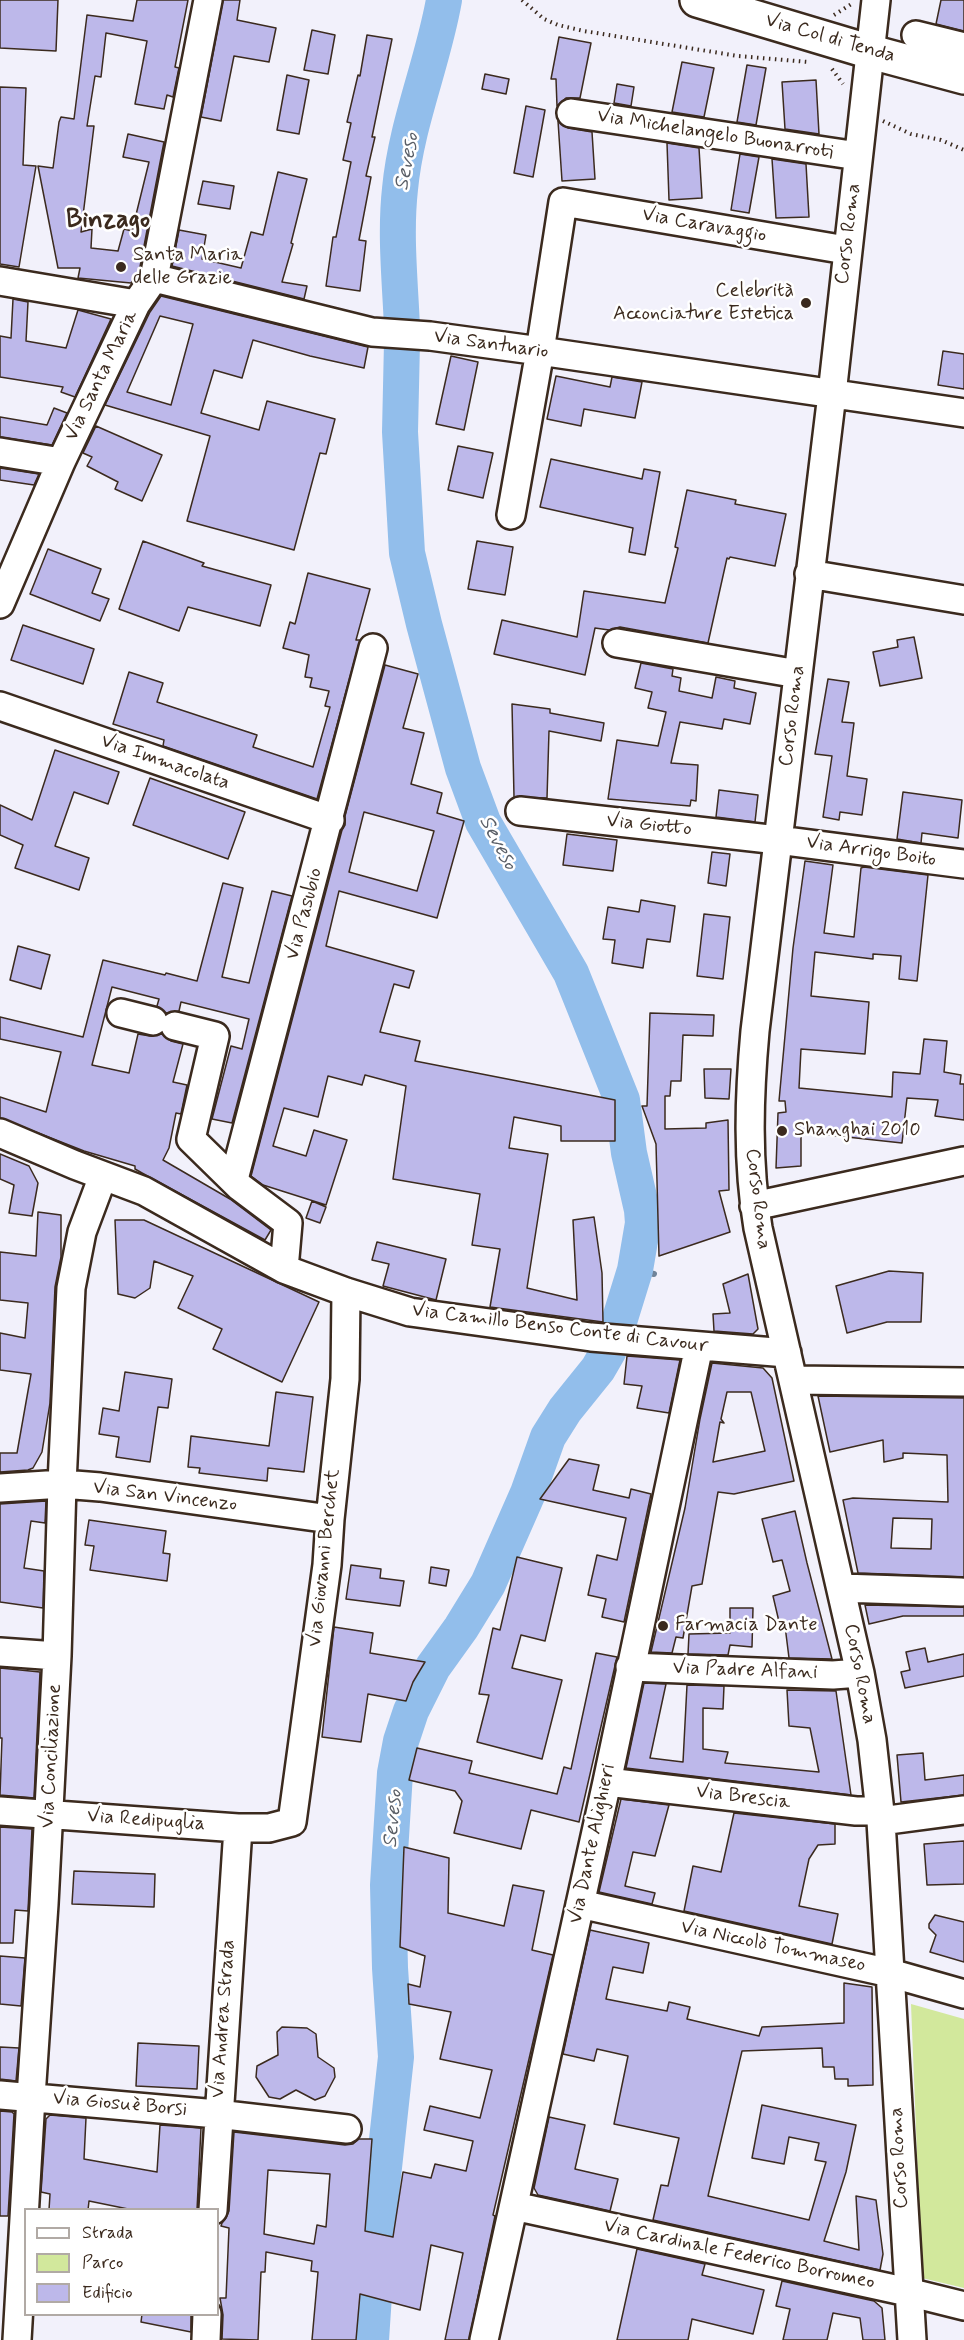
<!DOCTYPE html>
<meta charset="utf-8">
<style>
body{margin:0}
#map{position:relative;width:964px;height:2340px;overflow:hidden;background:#f2f1fb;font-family:Mynerve,sans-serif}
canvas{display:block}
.legend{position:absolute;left:24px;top:2208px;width:195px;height:108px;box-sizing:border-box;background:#fff;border:2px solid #b1aaa5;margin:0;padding:8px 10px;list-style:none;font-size:18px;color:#3b2a1e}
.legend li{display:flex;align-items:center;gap:12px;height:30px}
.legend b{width:30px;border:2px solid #b1aaa5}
</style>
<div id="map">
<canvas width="964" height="2340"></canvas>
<ul class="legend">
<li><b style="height:8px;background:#fff"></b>Strada</li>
<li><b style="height:16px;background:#d2e89c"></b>Parco</li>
<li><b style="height:16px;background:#bdb8ea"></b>Edificio</li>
</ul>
</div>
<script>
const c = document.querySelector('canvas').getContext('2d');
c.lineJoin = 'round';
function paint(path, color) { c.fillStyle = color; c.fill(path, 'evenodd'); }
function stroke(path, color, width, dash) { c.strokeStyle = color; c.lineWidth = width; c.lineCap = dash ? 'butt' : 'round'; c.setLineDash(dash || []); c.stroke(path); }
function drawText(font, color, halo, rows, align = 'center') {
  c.font = font + ' Mynerve,sans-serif'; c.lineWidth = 5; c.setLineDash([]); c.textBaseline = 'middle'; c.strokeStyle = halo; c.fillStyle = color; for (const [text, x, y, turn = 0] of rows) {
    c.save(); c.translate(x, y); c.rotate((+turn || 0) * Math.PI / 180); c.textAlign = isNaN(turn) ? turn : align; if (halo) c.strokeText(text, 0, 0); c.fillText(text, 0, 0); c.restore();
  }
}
paint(new Path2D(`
 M911 2004 964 2019V2288L922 2278Z`), '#d2e89c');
stroke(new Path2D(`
 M635 1270 654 1274`), '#6f8399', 6);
stroke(new Path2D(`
 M402 327C400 281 395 234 400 189 406 124 433 63 444 0
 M402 342 400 432 407 553 424 624 463 768 483 822 571 973 622 1100 629 1153 642 1210 643 1223 635 1270 618 1325
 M371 2340 380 2204 396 2057 390 1968 388 1885 395 1773 401 1741 411 1711 433 1667 461 1628 488 1584 528 1493 548 1437 565 1410 598 1369 609 1350`), '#92beeb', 36);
const building = new Path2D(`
 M0 0H58L56 51 0 48Z
 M137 0H188L175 67 179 68 173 97 167 95 164 109 135 104 147 41 106 33 101 77 95 76 87 126H94L81 232 92 229 91 248 118 251 124 229 132 231 149 162 123 157 128 134 164 142 139 272 131 283 78 278 80 268H58L38 166 53 168 59 122 61 117 74 119 87 15 133 21Z
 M223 0H240L237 20 276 28 269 62 234 56 221 121 201 117Z
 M941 0H964V31L936 24Z
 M312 30 335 35 328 74 304 70Z
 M367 35 392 39 372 137H375L366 176 371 177 359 240 366 241 360 291 326 286 333 237H336L351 162 343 160 351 123 347 122 358 75 360 76Z
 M559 37 591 43 580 98H566L557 106 556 79H551Z
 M682 62 714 68 704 117 672 112Z
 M747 65 766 68 756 125 737 122Z
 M485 74 509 79 506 94 482 89Z
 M287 75 309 80 299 134 277 130Z
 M816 80 819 134 785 129 782 82Z
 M617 84 634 87 631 106 614 103Z
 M0 87 26 88 23 165 36 166 19 267 0 264Z
 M526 106 545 110 533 177 514 173Z
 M558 121 568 128 592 132 595 179 562 181Z
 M667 143 699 148 702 198 669 200Z
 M740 154 759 157 749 213 731 210Z
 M772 159 806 164 809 217 776 218Z
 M278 172 307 179 291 243 293 244 282 282 307 286 304 299 172 266 179 230 206 235 202 259 241 268 251 232 263 235Z
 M203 181 234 186 230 209 198 204Z
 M161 296 368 347 364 368 310 356 253 340 242 378 214 370 201 413 259 430 267 401 335 419 326 454 320 453 294 550 187 521 210 436 105 405 150 312ZM160 316 193 324 171 405 127 392Z
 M13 299 28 302 26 341 66 348 78 310 111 319 75 397 61 392 63 387 0 377V336L11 338Z
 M943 351 964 354V389L938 385Z
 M451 356 478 362 464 430 436 424Z
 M556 376 610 387 612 377 642 382 635 418 584 409 581 426 547 419Z
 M54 408 67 413 52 445 0 437V417L47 425Z
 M96 426 162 455 142 501 115 489 118 482 87 466 92 457 83 453Z
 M458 446 493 453 483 498 448 490Z
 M551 459 642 479 644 469 660 472 645 555 629 552 633 528 540 507Z
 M0 468 39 474 34 485 0 480Z
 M687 490 736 500 735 504 786 514 775 566 730 557 729 559 727 558 708 643 620 627 609 630 595 628 585 675 494 654 502 620 577 637 584 591 665 603 678 548 675 547Z
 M143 541 204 563 202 566 271 585 260 626 188 607 179 631 119 609Z
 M477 541 513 547 505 595 468 589Z
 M48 549 101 569 92 593 109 599 100 621 30 594Z
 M308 573 370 589 356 640H360L317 799 163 746 164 740 113 724 129 672 163 683 157 702 257 735 253 747 313 767 330 707 325 706 329 691 310 687 312 678 305 677 309 655 283 648 290 622 295 624Z
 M23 625 94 649 83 684 11 660Z
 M914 637 922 678 880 686 873 652 898 647 897 640Z
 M641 663 673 669 672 676 681 678 679 691 712 698 716 677 735 681 734 688 756 693 750 724 724 719 722 729 680 722 671 763 698 765 696 801 691 800 690 806 608 799 617 740 658 746 666 712 648 708 652 692 635 688Z
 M385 665 418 674 403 728 424 733 411 784 442 793 437 813 464 821 437 918 339 891 326 946 414 971 409 988 394 984 380 1032 420 1041 415 1061 615 1100V1141H561V1126L514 1117 509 1148 548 1154 527 1288 577 1300 573 1220 594 1217 602 1273 603 1322 490 1307 500 1249 472 1245 480 1194 393 1179 406 1086 365 1075 362 1085 328 1076 318 1117 284 1108 273 1146 306 1156 314 1130 347 1140 326 1205 263 1185 251 1176 342 830 345 825V816ZM364 812 434 831 417 891 349 872Z
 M828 679 849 682 842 722 854 723 847 776 867 779 862 815 840 812 839 820 823 817 832 756 815 754Z
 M512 704 550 709V713L604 723 601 741 549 731 547 798 514 797Z
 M55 750 119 772 108 804 74 792 55 846 89 858 79 890 15 868 23 845 0 835V805L32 820Z
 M150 778 245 812 228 859 133 825Z
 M719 790 758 795 755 822 716 817Z
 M903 792 962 800 958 838 922 833 921 843 897 839Z
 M567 834 617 840 613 871 563 865Z
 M712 852 730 854 726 886 708 883Z
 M805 861 833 865 824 933 854 937 861 868 864 867 928 875 917 981 899 979 901 956 873 954V959L815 952 811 996 869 1002 865 1054 801 1049 799 1088 892 1097 893 1072 920 1074 924 1039 947 1041 944 1072 961 1075 960 1084H964V1120L935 1116 938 1100 907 1098 902 1143 801 1132V1166L776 1168 778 1113 786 1112 785 1101H779L793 948Z
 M223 883 243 888 222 977 249 983 272 891 292 896 232 1123 212 1119 231 1046 242 1049 249 1019 181 1002 179 1011 166 1013 157 1006 159 999 112 987 92 1065 129 1073 138 1034 150 1036 162 1034 171 1041 183 1044 173 1082 187 1085 181 1114 176 1113 169 1148 163 1160 230 1199 271 1230 265 1240 142 1173 135 1169V1166L84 1151 0 1118V1097L46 1112 61 1052 0 1039V1017L83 1037 103 960 165 975 166 973 197 981Z
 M641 900 675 906 670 942 647 939 643 968 612 963 615 940 603 939 608 907 639 912Z
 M704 914 730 917 723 979 697 976Z
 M18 946 50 955 41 989 10 980Z
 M650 1013 714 1015 713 1036 683 1035 681 1081H671L670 1096H665V1129L706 1128V1123L728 1120 729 1190 719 1191 730 1232 659 1256 656 1144 642 1106H647Z
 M704 1069H731L729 1099 705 1098Z
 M0 1154 29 1166 38 1183 32 1216 9 1213 14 1185 0 1179Z
 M312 1201 326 1207 320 1223 306 1218Z
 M38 1212 61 1215V1257L55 1287 50 1403 42 1452 33 1468 28 1470 0 1472V1453H17L31 1374 0 1370V1333L25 1338 28 1303 0 1300V1252L36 1256Z
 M115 1220H144L319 1302 282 1382 213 1349 222 1329 178 1308 193 1276 154 1261 150 1288 135 1298 118 1294Z
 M377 1242 446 1259 436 1300 383 1286 389 1264 372 1260Z
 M889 1271 923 1273 921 1322H887L847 1333 836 1286Z
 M748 1274 758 1329 753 1334 714 1331 713 1314 730 1313 723 1284Z
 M627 1356 680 1360 669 1413 637 1408 642 1386 624 1384Z
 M712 1363 763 1368 772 1378 794 1481 734 1494 718 1492 702 1584 692 1586 683 1638 676 1637 672 1653 651 1652 685 1508 700 1419ZM727 1392H751L765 1451 713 1462 720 1422 724 1423 721 1419Z
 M125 1372 172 1379 168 1408 158 1407 150 1462 116 1457 119 1437 99 1434 103 1408 119 1411Z
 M276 1392 313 1397 304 1472 268 1468 267 1481 199 1473 200 1468 188 1467 191 1436 269 1446Z
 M818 1396 964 1398V1577L858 1573 843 1500 853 1498 948 1502 947 1455 903 1453V1458L884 1462 883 1440 830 1452ZM893 1518 932 1519 931 1549 891 1548Z
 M569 1459 599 1465 593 1490 629 1498 631 1489 651 1494 624 1622 602 1617 606 1599 588 1595 597 1555 617 1560 626 1518 540 1499Z
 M46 1501 45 1523 31 1521 24 1568 44 1571 43 1608 0 1602V1504Z
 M795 1511 807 1563 832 1659 789 1658 785 1626H780L773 1596 790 1591 782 1560 773 1562 762 1519Z
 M89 1520 166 1531 163 1553 170 1554 167 1581 90 1570 94 1546 85 1545Z
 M517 1557 562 1568 545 1641 521 1635 512 1668 562 1680 542 1759 477 1742 489 1695 479 1694 493 1628 500 1630Z
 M351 1565 381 1569 380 1578 404 1581 400 1606 346 1599Z
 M431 1567 449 1570 446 1586 429 1583Z
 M865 1605 964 1607V1616H903L869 1624Z
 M730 1608H753L752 1647 730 1645 728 1655 688 1654 689 1634 730 1633Z
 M334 1627 373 1633 370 1653 425 1662 413 1682 406 1701 368 1694 361 1742 322 1737Z
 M925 1648 928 1662 964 1654V1676L905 1688 901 1672 910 1670 906 1652Z
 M596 1653 617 1657 579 1822 531 1810 521 1849 454 1833 462 1801 455 1791 409 1780 417 1748 472 1761 469 1773 557 1794 564 1767 571 1769Z
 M0 1668 40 1672 34 1798 0 1795 2 1738H0Z
 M644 1683 666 1684 650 1758 683 1762 687 1685 724 1686 723 1709 703 1708V1749L728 1752 725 1763 819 1772 810 1728 789 1726 787 1690 836 1691 851 1795 626 1768Z
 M923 1753 925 1780 964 1775V1795L901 1802 897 1755Z
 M621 1799 669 1805 655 1856 633 1852 625 1886 655 1893 652 1904 599 1892Z
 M734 1813 835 1824V1844L818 1845 809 1859 799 1906 838 1914 832 1944 684 1911 693 1866 721 1872Z
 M0 1827 32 1829 28 1911 15 1910 13 1943H0Z
 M964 1841V1884L927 1885 924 1844Z
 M404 1847 449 1858 448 1913 504 1926 513 1885 544 1891 532 1950 553 1955 493 2215 495 2216 469 2340H445L463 2253 431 2245 420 2310 360 2294 356 2340H312L318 2272 311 2271 312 2261 266 2252 265 2272H261L258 2340 222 2339 223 2315 220 2298H226L229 2228 221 2226 222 2223 226 2218 229 2211 234 2132 345 2145 353 2144 359 2139H372L365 2231 393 2237 403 2172 431 2178 435 2164 466 2171 473 2141 424 2130 430 2106 480 2118 492 2070 440 2059 451 2012 409 2004 408 1984 420 1987 425 1956 400 1947ZM268 2170 330 2174 326 2227 317 2225 314 2244 264 2234Z
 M74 1871 155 1874 154 1907 72 1904Z
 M935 1915 964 1922V1962L930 1952 936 1935 929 1928V1924Z
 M590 1930 649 1943 643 1973 613 1967 606 1999 667 2011 669 2002 690 2007 687 2019 759 2036 762 2027 844 2023V1983L872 1987 873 2085 848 2086V2079H835L834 2067H823L822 2048 742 2051 708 2196 809 2220 826 2162 815 2160 819 2143 789 2137 784 2164 752 2158 762 2105 856 2125 846 2172 824 2241 859 2250 856 2196 876 2200 883 2254 880 2270 653 2220 661 2185 668 2186 679 2138 614 2124 628 2056 597 2049 594 2061 563 2054Z
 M0 1956 25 1958 21 2006 0 2004Z
 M282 2027 307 2028 316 2034 318 2057 334 2068 335 2077 325 2096 315 2100 296 2090 280 2099 269 2097 256 2077 257 2066 278 2055 277 2032Z
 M138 2043 199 2046 197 2089 136 2086Z
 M0 2047 19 2048 16 2081 0 2079Z
 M0 2111 12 2112 14 2114 8 2216H0Z
 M50 2115 86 2118 84 2159 157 2172 160 2125 201 2128 197 2210H133L89 2201 88 2210H49L50 2194 41 2192 46 2119Z
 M549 2117 585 2125 575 2169 618 2179 610 2211 538 2195 534 2188Z
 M637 2249 705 2264 702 2275 764 2290 753 2334 692 2319 688 2340H617Z
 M782 2281 874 2301 882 2308 885 2340H863L860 2318 833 2313 827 2340H783L790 2309 776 2306Z
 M142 2314H191V2332L141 2322Z`);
paint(building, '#bdb8ea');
stroke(building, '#3b2a1e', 1.5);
const minor = new Path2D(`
 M876 0 832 394 755 1031C749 1097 747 1162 758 1228L860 1673 872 1740 881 1821 912 2340
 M916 35 964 47
 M571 113 858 156
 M154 278 372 332 430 336 540 351 964 413
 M0 281 136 304
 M0 452 61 462
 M511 515 540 351 563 202 846 250
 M809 574 964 600
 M0 604 61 462 136 304 154 278 208 0
 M617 643 798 674
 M0 706 330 820
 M520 811 778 840 964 864
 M121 1013 153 1021
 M175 1026 215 1036 191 1139 240 1187 288 1223 284 1269
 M0 1133 75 1165 144 1191 284 1269 346 1292 410 1312 591 1337 787 1353
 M234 1179 373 648
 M754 1206 964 1161
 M793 1380 964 1382
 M0 1488 62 1484 100 1487 330 1519
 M841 1588 961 1592
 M0 1652 57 1656
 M630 1667 833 1675 860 1673
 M607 1782 856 1811H879
 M0 1811 238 1828H269L292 1822 327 1565 330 1519 345 1379 346 1292
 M881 1821 964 1810
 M580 1904 890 1973 964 1994
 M0 2095 217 2114 347 2129
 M514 2206 908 2292 964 2306
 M213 2210 238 1828
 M17 2340 31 2097 44 1904 57 1656 62 1484 71 1288 82 1232 103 1176
 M206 2340 207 2314
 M484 2340 607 1782 699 1346`);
const major = new Path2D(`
 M697 0 871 52 964 77`);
stroke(minor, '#3b2a1e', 32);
stroke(major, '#3b2a1e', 38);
stroke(new Path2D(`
 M522 0 544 19 558 25 584 31 738 56 808 62
 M834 15 853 3
 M832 69 843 84
 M883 121 911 134 941 140 964 150`), '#3b2a1e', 4, [1.5, 4.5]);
stroke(minor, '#fff', 27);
stroke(major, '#fff', 33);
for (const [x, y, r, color] of [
 [121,267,6,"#3b2a1e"],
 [806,303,6,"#3b2a1e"],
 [782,1131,6,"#3b2a1e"],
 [663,1626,6,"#3b2a1e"]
]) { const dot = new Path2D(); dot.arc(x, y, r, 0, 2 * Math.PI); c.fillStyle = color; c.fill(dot); stroke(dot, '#fff', 2); }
drawText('20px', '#3b2a1e', '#fff', [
 ["Via Col di Tenda",830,39,16],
 ["Via Michelangelo Buonarroti",715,135,9],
 ["Via Caravaggio",704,226,10],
 ["Corso Roma",849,234,-83],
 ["Via Santuario",491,345,8],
 ["Via Santa Maria",102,376,-64],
 ["Corso Roma",793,716,-83],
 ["Via Immacolata",165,763,19],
 ["Via Giotto",649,826,6],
 ["Via Arrigo Boito",871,852,8],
 ["Via Pasubio",305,914,-75],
 ["Corso Roma",757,1199,83],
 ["Via Camillo Benso Conte di Cavour",560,1329,7],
 ["Via San Vincenzo",165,1497,7],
 ["Via Giovanni Berchet",325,1558,-84],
 ["Via Padre Alfani",745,1671,2],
 ["Corso Roma",859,1674,79],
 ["Via Conciliazione",52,1756,-87],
 ["Via Brescia",743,1798,7],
 ["Via Redipuglia",146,1821,4],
 ["Via Dante Alighieri",593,1844,-78],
 ["Via Niccolò Tommaseo",773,1947,12],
 ["Via Andrea Strada",224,2019,-86],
 ["Via Giosuè Borsi",120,2105,5],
 ["Corso Roma",900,2158,-93],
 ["Via Cardinale Federico Borromeo",739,2255,12]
]);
drawText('20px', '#3b2a1e', '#fff', [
 ["Santa Maria",133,256],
 ["delle Grazie",133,279],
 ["Celebrità",794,292,"right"],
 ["Acconciature Estetica",794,315,"right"],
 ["Shanghai 2010",794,1131],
 ["Farmacia Dante",675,1626]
], 'left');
drawText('italic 21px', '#595e66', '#fff', [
 ["Seveso",408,162,-79],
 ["Seveso",497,843,62],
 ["Seveso",394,1819,-85]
]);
drawText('bold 26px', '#3b2a1e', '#fff', [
 ["Binzago",108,222]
]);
</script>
